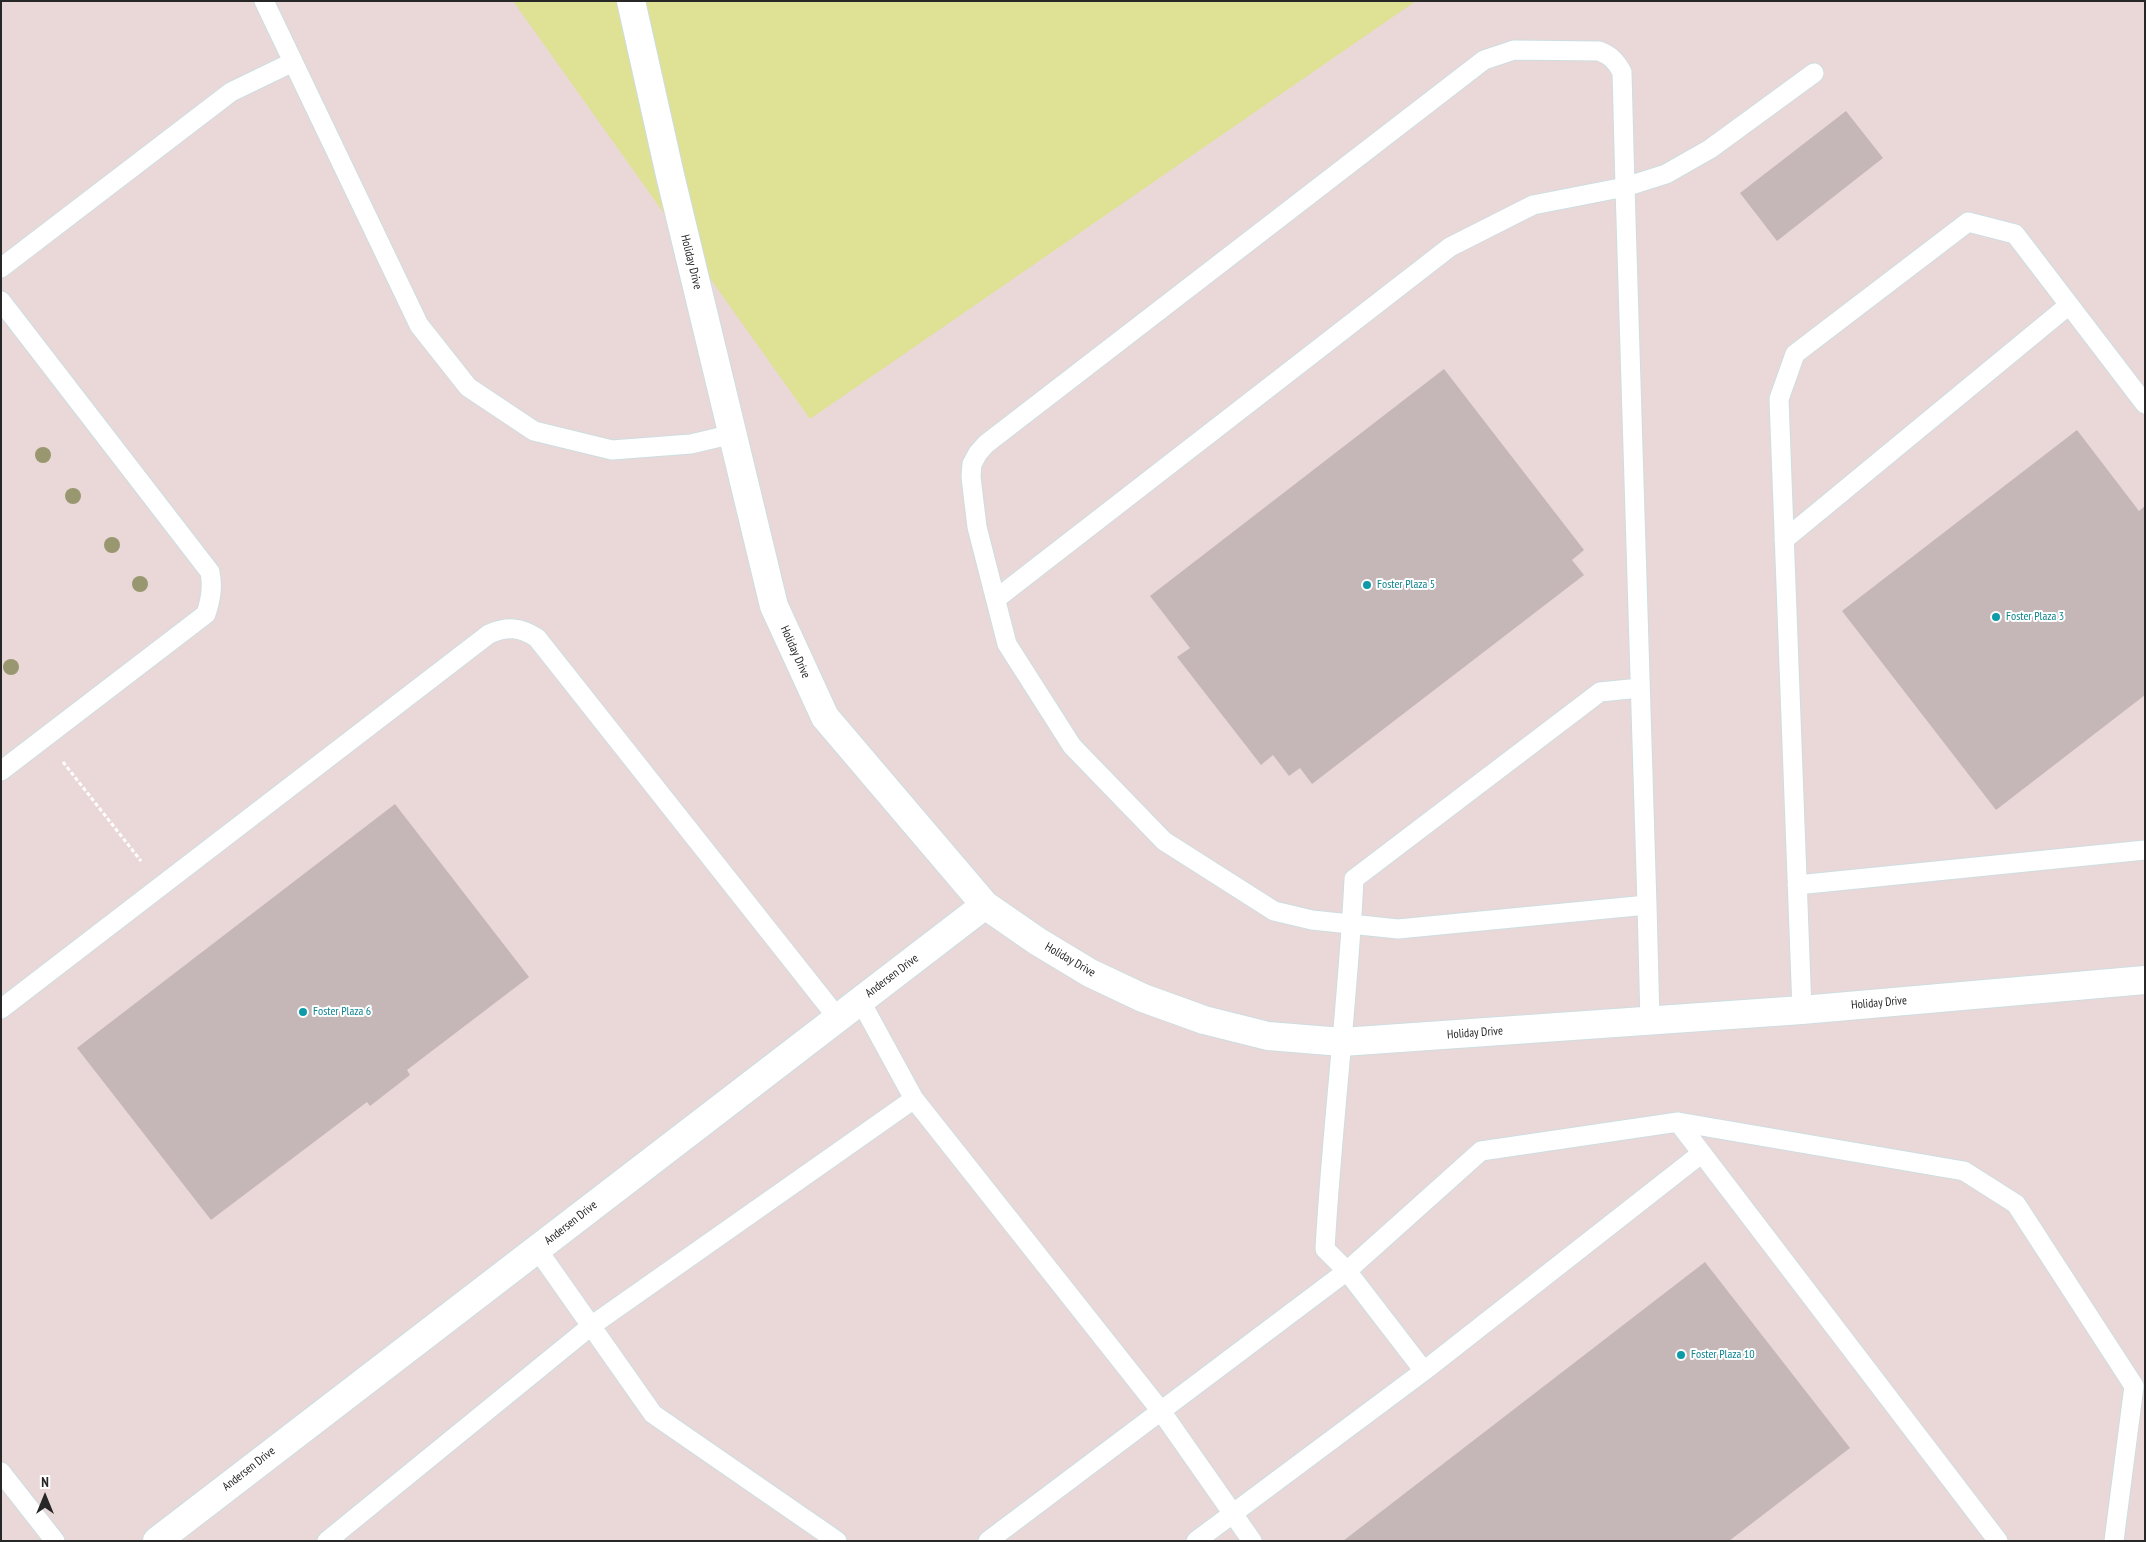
<!DOCTYPE html>
<style>
body{margin:0}
#map{position:relative;width:2146px;height:1542px;overflow:hidden;background:#ead8d9;font-family:"PT Sans Narrow",sans-serif}
canvas{display:block}
.frame{position:absolute;inset:0;border:2px solid #272727;pointer-events:none}
.north{position:absolute;left:20px;top:1472px;width:50px;height:50px;-webkit-text-stroke:4px #fff;paint-order:stroke;rotate:0deg;font-size:14px;font-weight:700;line-height:20px;text-align:center;color:#272727}
.north::after{content:'';display:block;margin:auto;width:18px;height:22px;background:#272727;clip-path:polygon(50% 0,100% 100%,50% 72%,0 100%)}
</style>
<div id="map">
<canvas width="2146" height="1542"></canvas>
<div class="frame"></div>
<div class="north">N</div>
</div>
<script>
const c = document.querySelector('canvas').getContext('2d');
c.lineJoin = 'round';
function paint(path, color) { c.fillStyle = color; c.fill(path, 'evenodd'); }
function stroke(path, color, width, dash) { c.strokeStyle = color; c.lineWidth = width; c.lineCap = dash ? 'butt' : 'round'; c.setLineDash(dash || []); c.stroke(path); }
function drawText(font, color, halo, rows, align = 'center') {
  c.font = font + ' "PT Sans Narrow",sans-serif'; c.lineWidth = 4; c.setLineDash([]); c.textBaseline = 'middle'; c.strokeStyle = halo; c.fillStyle = color; for (const [text, x, y, turn = 0] of rows) {
    c.save(); c.translate(x, y); c.rotate((+turn || 0) * Math.PI / 180); c.textAlign = isNaN(turn) ? turn : align; if (halo) c.strokeText(text, 0, 0); c.fillText(text, 0, 0); c.restore();
  }
}
paint(new Path2D(`
 M513 1H1416L810 419Z`), '#dfe194');
paint(new Path2D(`
 M1846 111 1883 158 1777 241 1740 193Z
 M1444 369 1584 550 1572 560 1584 575 1312 784 1300 768 1289 776 1273 755 1261 765 1177 657 1190 648 1150 596Z
 M2077 430 2139 511 2145 506V695L1996 810 1842 611Z
 M395 804 529 977 407 1070 410 1075 370 1106 367 1102 211 1220 77 1048Z
 M1705 1262 1850 1448 1729 1541H1343Z`), '#c5b7b7');
const lane = new Path2D(`
 M264 1 419 325 468 387 534 431 612 450 691 444 733 434
 M1 268 231 92 293 62
 M1 301 210 572C213 587 211 599 206 614L1 771
 M1784 540 2069 305
 M996 599 1450 247 1533 205 1625 187 1666 174 1710 149 1814 73
 M1797 885 2145 850
 M1647 905 1398 929 1312 920 1274 911 1164 841 1072 746 1007 644 977 527 971 477 972 464 978 453 986 444 1484 60 1514 50 1599 51C1610 55 1616 61 1622 72L1625 187 1647 905 1650 1021
 M860 1000 914 1099 1161 1411 1252 1541
 M1 1009 489 634C508 626 520 627 537 638L837 1017
 M1802 1010 1779 399 1795 354 1968 222 2015 234 2145 404
 M1678 1122 1998 1541
 M537 1249 653 1414 837 1541
 M1424 1371 1347 1271 1325 1249C1332 1125 1348 1003 1354 879L1600 692 1640 688
 M1 1472 55 1541
 M327 1541 591 1326 914 1099
 M988 1541 1347 1271 1481 1151 1678 1122 1964 1171 2016 1204 2134 1386 2114 1541
 M1196 1541 1424 1371 1702 1153`);
const street = new Path2D(`
 M631 1 670 175 774 606 825 717 985 905 1037 941 1090 973 1143 998 1204 1020 1268 1036 1342 1042 1802 1010 2145 980
 M157 1541 985 905`);
stroke(lane, '#cddde0', 21);
stroke(street, '#cddde0', 30);
stroke(new Path2D(`
 M63 762 141 861`), '#fff', 3, [4, 2.5]);
stroke(lane, '#fff', 19);
stroke(street, '#fff', 28);
c.fillStyle = '#99976f';
for (const [x, y] of [
 [43,455],
 [73,496],
 [112,545],
 [140,584],
 [11,667]
]) { c.beginPath(); c.arc(x, y, 8, 0, 2 * Math.PI); c.fill(); }
for (const [x, y, r, color] of [
 [1367,585,5,"#0f9aa8"],
 [1996,617,5,"#0f9aa8"],
 [303,1012,5,"#0f9aa8"],
 [1681,1355,5,"#0f9aa8"]
]) { const dot = new Path2D(); dot.arc(x, y, r, 0, 2 * Math.PI); c.fillStyle = color; c.fill(dot); stroke(dot, '#fff', 2); }
drawText('12px', '#272727', '#fff', [
 ["Holiday Drive",691,262,76],
 ["Holiday Drive",795,652,66],
 ["Holiday Drive",1070,960,30],
 ["Andersen Drive",892,976,-37],
 ["Holiday Drive",1879,1003,-5],
 ["Holiday Drive",1475,1033,-4],
 ["Andersen Drive",571,1223,-38],
 ["Andersen Drive",249,1469,-38]
]);
drawText('12px', '#0d838f', '#fff', [
 ["Foster Plaza 5",1377,585],
 ["Foster Plaza 3",2006,617],
 ["Foster Plaza 6",313,1012],
 ["Foster Plaza 10",1691,1355]
], 'left');
</script>
